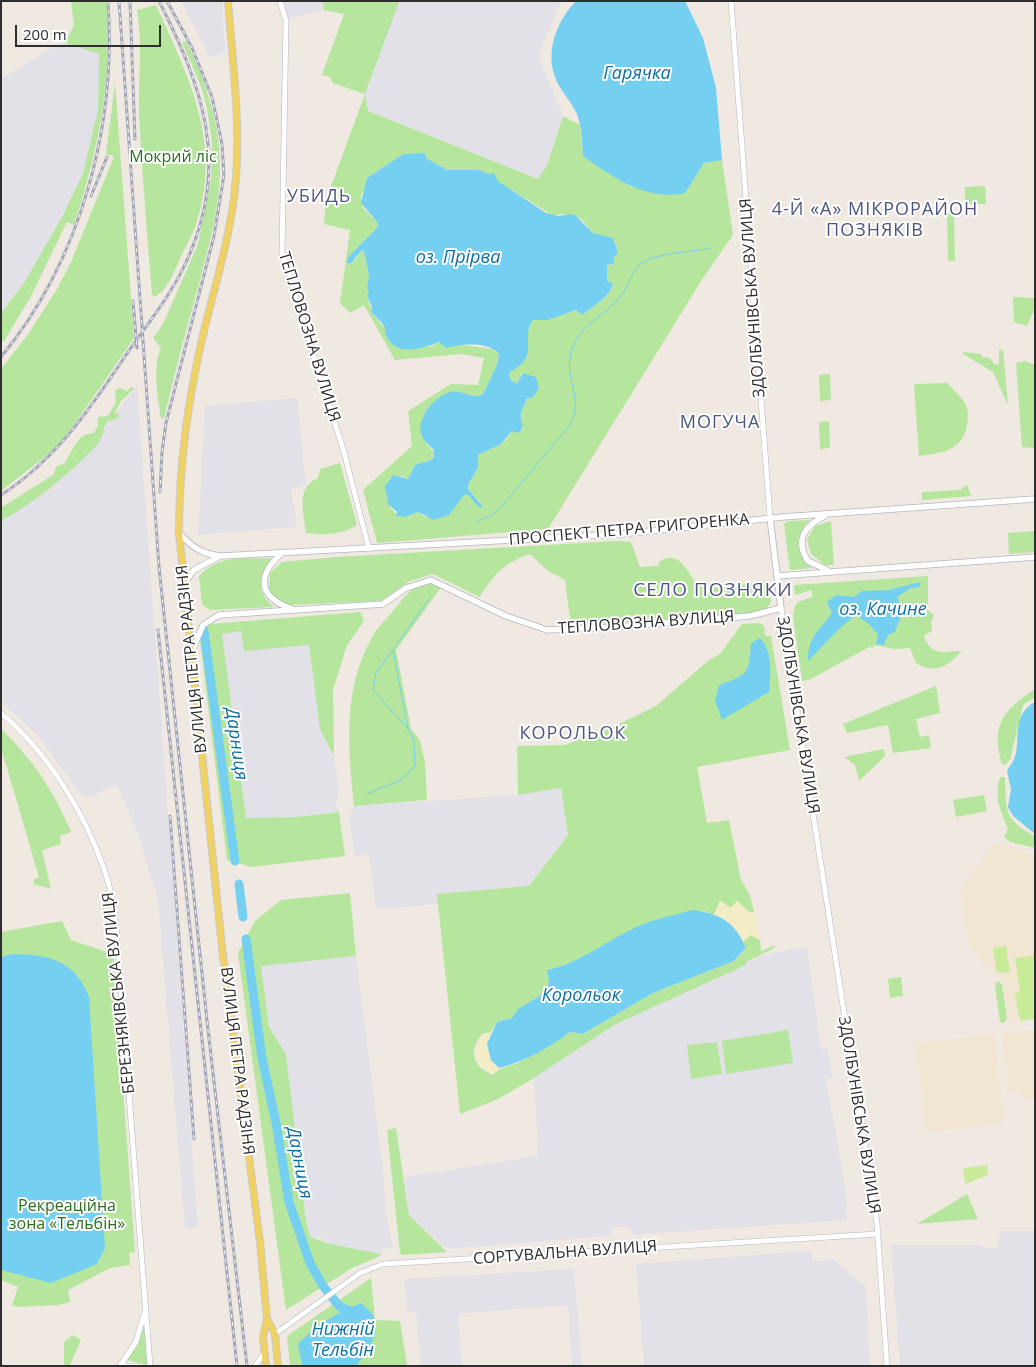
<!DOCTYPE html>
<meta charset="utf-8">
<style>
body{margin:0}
#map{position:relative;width:1036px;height:1367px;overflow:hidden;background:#efe9e1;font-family:"Open Sans",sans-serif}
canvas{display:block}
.frame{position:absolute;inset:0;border:2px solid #2e2e2e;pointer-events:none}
.scale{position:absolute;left:15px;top:25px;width:146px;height:22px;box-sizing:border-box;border:2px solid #2e2e2e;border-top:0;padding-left:6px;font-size:15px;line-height:18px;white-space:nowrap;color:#2e2e2e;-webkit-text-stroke:4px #fff;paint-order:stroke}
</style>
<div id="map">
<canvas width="1036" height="1367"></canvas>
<div class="frame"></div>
<div class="scale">200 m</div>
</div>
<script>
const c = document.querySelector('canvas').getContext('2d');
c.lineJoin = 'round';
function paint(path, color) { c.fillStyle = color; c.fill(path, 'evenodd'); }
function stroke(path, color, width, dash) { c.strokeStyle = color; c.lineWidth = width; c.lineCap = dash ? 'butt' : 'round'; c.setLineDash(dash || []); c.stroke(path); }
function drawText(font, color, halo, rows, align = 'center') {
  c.font = font + ' "Open Sans",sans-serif'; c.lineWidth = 4; c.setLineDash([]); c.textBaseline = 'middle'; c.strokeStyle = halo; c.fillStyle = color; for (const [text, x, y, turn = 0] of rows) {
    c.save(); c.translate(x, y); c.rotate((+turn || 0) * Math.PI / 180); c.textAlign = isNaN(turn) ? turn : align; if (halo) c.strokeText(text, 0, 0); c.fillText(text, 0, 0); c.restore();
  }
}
paint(new Path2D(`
 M181 1H222L225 52 210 58Z
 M284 1H323L324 10 288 19Z
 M399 1H561L538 56 563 116 547 165 538 179 368 111 365 94Z
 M62 42 100 54 98 110 83 173 62 217 24 283 1 313V79Z
 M137 386 198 1228H185L158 901 140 839 117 784 88 798 87 796 83 798 39 737 1 702V518L87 450Z
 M297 398 306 485 291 489 297 527 198 535 205 406Z
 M241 631 309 645 320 729 334 756 339 789 336 804 339 812 297 817 246 818 222 633Z
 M561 788 568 835 529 886 438 894V904L376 909 369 854 355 856 349 817 354 806 518 795Z
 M807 947 821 1049H827L833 1077 826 1079 845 1186 847 1220 634 1235 632 1230 625 1226 611 1228 610 1236 447 1249 409 1215 405 1177 538 1156 534 1078 616 1024 763 955Z
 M356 956 384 1178 386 1214 393 1249 383 1248 381 1254 330 1244 320 1237 310 1238 306 1222 286 1054 269 1027 261 965Z
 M1001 1231H1035V1366H900L891 1245H978L996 1249Z
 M811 1251 813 1262 833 1259 866 1287 870 1366H644L636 1264Z
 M574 1269 582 1366H572L568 1305 458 1314 462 1366H421L416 1312H407L404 1279Z`), '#e3e1e8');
paint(new Path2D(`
 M995 842 1035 856V1019L1009 1022 1002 978 978 959 977 950H973L972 945H968L960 891Z
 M1035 1030V1099L1025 1101 1021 1091H1009L1002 1034Z
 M994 1034 1004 1122 927 1133 915 1044Z`), '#f0e6d1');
paint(new Path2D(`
 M71 1H107C113 78 98 152 74 225L67 222 30 298 4 341 1 340V313L24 283 62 217 83 173 98 110 99 54 65 43 74 25Z
 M323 1 399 2 365 94 368 111 538 179 547 165 563 116 580 125 583 156 632 187 685 193 704 163 722 160 733 235 703 278 548 529 377 543 363 490 412 446 408 411 451 384 478 385 484 358 461 354 395 360 364 305 350 313 340 303 350 230 324 224 326 200 365 94 333 83 330 77 322 75 344 14 324 10ZM425 153 426 158 447 170H479L552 215 563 214 581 219 593 233 615 242 618 252 613 259V265H607V281L613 283C612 297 592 307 582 315L576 310 548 320H533C519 340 541 355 510 372L509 376 513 382 517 383 522 373 536 377 539 388C526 400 516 412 523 429L516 433 512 431 506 440 496 447 479 454C477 459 479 462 478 466 476 476 468 479 468 489L484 507H479L472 498 465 494 461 496 449 515 425 517 418 512C412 514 406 518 399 515 387 509 382 490 390 478L402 476 408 479 415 465 431 460 434 453 426 443V413C436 400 450 390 468 394 474 396 478 398 483 394L497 365 499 354 492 349 439 342 432 346 404 349 373 315 367 296 369 293V276L364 251 362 250 355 260 346 263 349 256 378 227 377 222 363 208 361 195 366 188 367 178 403 154Z
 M156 5C189 78 223 143 196 225 192 236 186 246 181 256 175 269 168 291 154 297L152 294C147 234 142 173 139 113 138 78 143 44 137 10Z
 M186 41C206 80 221 127 220 172 219 211 208 249 198 287 186 331 174 375 164 419L161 418C158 397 152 368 161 348L153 338 163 324 198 244 211 179 212 142 207 109 202 89 182 42Z
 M115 83 134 338 77 421 55 449 1 491V369L29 333 57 289 71 262 113 159V156L106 154Z
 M985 186 986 204H965V187Z
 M954 212 955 261H948L947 213Z
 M1013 297 1035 298V308L1027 326 1014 322Z
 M999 350H1003L1008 405 993 372 963 354V352L981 354 982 357 990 358 994 364 999 365Z
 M1025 361 1035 365V448L1022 447 1016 363Z
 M830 374 831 400 820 401 819 375Z
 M947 383C953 389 960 396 965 403 969 411 968 418 967 426 962 451 941 453 919 456L914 384Z
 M131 387 135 388 121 401 115 413 119 415V418L108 421C102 428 104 437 97 445 70 473 36 502 1 521L2 507 53 475 57 466 65 463C69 455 79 435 87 434 89 433 92 434 94 433L98 425V417L108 416 116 402 115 390 120 388 127 391Z
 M829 421 830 448 820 449 819 422Z
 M340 463 357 525C342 535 325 535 306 533 304 512 295 488 318 478L320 469Z
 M967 485 971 496 922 500V492L960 490Z
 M810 520C794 535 795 556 812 568L790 570 784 524 788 521Z
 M831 521 834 565H825L811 554 807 540 815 526Z
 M1035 531V552L1009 554 1008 533Z
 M617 541 631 542 640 567 659 566V562C681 547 688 577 698 584 710 593 751 582 768 581L771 601 767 609 752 613 571 626 565 580 548 571 530 554C502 564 496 573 479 597L433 574 410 581 381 601 287 605 273 597 269 589 270 573 282 562 337 557Z
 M273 558C260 575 254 591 274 607L210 610 202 604 199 576C218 554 246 559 273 558Z
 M928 576V610L934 615 931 622 932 631 924 636C931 656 942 652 961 651 950 666 933 675 916 663L910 648 895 649 874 645 873 648 869 647 809 680 802 681 793 617 795 606 798 602 812 597V590L795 595 794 585Z
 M436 583 442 586 396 650 411 729 420 740 425 763 427 800 354 806C348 747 342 687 374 634 379 626 387 618 393 611 407 594 412 584 436 583Z
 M360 612 364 621 347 645 333 690 334 756 320 729 309 645 244 651 241 631 222 634 246 818 297 817 339 812 345 856 252 867 227 860 198 625Z
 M760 623 764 626 765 636H771L790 750 697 767 707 823 729 820 741 880 750 895 754 912H749L737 901 731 908 720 901 714 915 704 911 631 929 600 949 570 963 548 970 549 982 546 992 518 1009 512 1018 497 1022 490 1033H483C468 1051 472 1066 493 1075 501 1065 510 1068 521 1061 538 1052 554 1044 570 1032L583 1034 653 993 734 961 746 949 743 942 751 935 760 940 761 951 775 945 773 949 746 962V965L616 1024 534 1078 498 1099 460 1114 437 894 529 886 568 835 561 788 518 795 517 746 565 745 619 724 656 706 709 660 720 654 742 624Z
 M936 686 940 713 916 719 920 737 929 735 931 748 893 753 888 725 847 733 843 724Z
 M1035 689V697L1023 705 1010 760 1005 765 1002 764C990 724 1004 710 1035 689Z
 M1 729C32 758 55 793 71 832L60 836 61 844 42 850 51 889 34 884 33 880 39 877 1 748Z
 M884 749 885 756 859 781 855 765 844 757Z
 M1000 777H1005C1006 808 1003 820 1035 836V848L1010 842 1004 837 1008 829C1001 811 993 797 1000 777Z
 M984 795 987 811 956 817 953 800Z
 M350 893 356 956 261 966 269 1027 286 1054 306 1222 310 1237 330 1244 381 1254 378 1257 352 1268 286 1310 238 953 255 921 281 900Z
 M62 921 71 940 107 952H113L135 1252 129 1253 130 1265 110 1268 68 1290 70 1302 58 1305 18 1307 12 1305 18 1287 1 1280V932Z
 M901 977 903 996 890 998 888 979Z
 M997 981 1002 984 1007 1018 1004 1023 1000 1022 995 985Z
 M788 1030 793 1063 726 1074 722 1041Z
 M717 1042 722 1074 691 1079 687 1045Z
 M396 1128 409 1215 447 1252 402 1255 400 1253 387 1130Z
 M967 1194 978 1219 917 1224Z
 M371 1278 375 1320 400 1321 407 1366H308L298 1344 302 1366H290L287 1336Z
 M145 1322 147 1365 127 1360 138 1344Z
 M73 1335 81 1340 70 1365 64 1366V1342Z`), '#b6e59e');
paint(new Path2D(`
 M720 901 731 908 737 901 749 912H754L760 940 751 935 743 942C737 928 729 921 714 915Z
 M486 1033H490C486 1047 487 1059 499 1068L494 1073C473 1069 471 1047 486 1033Z`), '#f3ecc5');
paint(new Path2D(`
 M1035 941V1019L1020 1021 1015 993 1020 992 1015 958 1033 956Z
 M1006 946 1010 972 997 973 993 948Z
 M987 1165 988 1175 965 1184 963 1168Z`), '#c9ec9a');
paint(new Path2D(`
 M576 1H685L703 38 716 88 722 160 704 163 685 193C647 201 613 178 583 156 582 141 582 128 577 114 571 100 558 89 554 74 546 48 558 20 576 1Z
 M425 153 426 158 447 170H479L488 174 494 173 498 181 546 213 559 216 570 214 575 215 593 233 613 238 618 252 613 259 614 264 607 265V281L613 283C611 297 592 307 582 315L576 310 548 320H533C519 340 542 355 510 372L509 376 513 382 517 383 523 373 536 377 539 388 533 397 527 399C522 411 518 414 523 426L520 432 516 433 512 431 500 445 479 454C477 459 479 462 478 466 476 476 468 479 468 489L484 508 479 507 468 495H464L449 515 434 520 418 512 405 517 396 516 397 512 388 504 385 486 393 475 408 479 415 465 431 460 434 456 433 449C428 444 423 441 421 433 417 417 436 394 452 392 463 390 474 400 483 394L497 365 499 354C488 341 461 344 446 348L439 342C424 348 399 357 387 338 385 335 386 330 384 326 382 321 374 317 371 311L372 307 367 296 369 293 367 288 369 276 364 251 362 250 351 263H346L349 256 378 227 377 222 361 203 367 178 403 154Z
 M921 582 919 587 911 588 897 597 903 610 895 632 888 635 884 645 876 644 878 635 869 624 856 615 841 627 808 661C808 635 820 631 832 613L827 602 836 595 854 597 862 591 888 590Z
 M760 638C773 652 771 674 769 692L722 720 715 701 719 685C748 675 749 674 751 643Z
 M1035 702V834L1013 816 1008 807 1011 789 1007 771C1009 767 1013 762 1015 757 1021 737 1011 715 1035 702Z
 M692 910C720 913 735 922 746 948L734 961 653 993 583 1034 570 1032C547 1049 526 1061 499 1068L491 1060 487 1044 497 1022 512 1018 518 1009 546 992 549 982 547 970C579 963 602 944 630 930 649 920 672 916 692 910Z
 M12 954C49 955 74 959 89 997L105 1248 97 1264 51 1283 1 1270V957Z
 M361 1303C365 1307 370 1311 373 1315 382 1332 367 1353 356 1366H302L298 1344C316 1324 337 1313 361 1303Z`), '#75cff0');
stroke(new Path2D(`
 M477 521 492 515 501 507 571 424C572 419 575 414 575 410 578 391 565 374 571 353 580 322 603 319 620 297 629 287 631 270 643 262 659 253 692 252 710 248
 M393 650 408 728
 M367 794 403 779 415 766 414 741 409 730 373 690 376 673 430 598`), '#75cff0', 1);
stroke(new Path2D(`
 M204 631 235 861
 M239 884 243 917
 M246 939 262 1058 276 1123 289 1202 310 1263 323 1286 340 1307 356 1313`), '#75cff0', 9);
const tertiary = new Path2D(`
 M280 1 286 21 282 254 344 452 369 549
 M731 1 770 518
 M781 608 877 1224 887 1366
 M1 713C49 754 85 813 105 872 114 898 116 925 118 952L150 1366
 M275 1334 360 1273 383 1264 878 1234
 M120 1366 136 1342 145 1311
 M122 1366H136
 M255 1366 265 1352`);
const secondary = new Path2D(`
 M826 515C805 526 794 539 808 561L827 570
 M179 533C192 547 203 555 222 556L621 534 783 517 1035 499
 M282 553C256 576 258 597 292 609
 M777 576 1035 557
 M183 584 194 570 218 557
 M192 651 203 625 219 615 383 604 406 588 431 580 506 616 547 630 618 627 750 616 781 608 770 518`);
const primary = new Path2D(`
 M228 1C233 68 243 139 233 205 227 248 214 289 204 331 188 398 179 465 179 533L222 947 260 1242 267 1319 263 1337 266 1366
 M267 1319 275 1334 278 1366`);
stroke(tertiary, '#b4b7c1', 6);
stroke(secondary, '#b4b7c1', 7);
stroke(primary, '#c9c9c9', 8);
stroke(tertiary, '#fff', 5);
stroke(secondary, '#fff', 5.5);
stroke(primary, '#f2d163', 6);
const rail = new Path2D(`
 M119 1 159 567 208 1030 247 1366
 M130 1 135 139
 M91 196 107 157
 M133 301 137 348
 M1 357C81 260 117 125 108 1
 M160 492 162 452 166 423 214 236 224 175 222 144 212 97 192 48 167 1
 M1 495C54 461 88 412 122 361 144 328 172 295 188 258 230 163 203 88 159 1
 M158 630 237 1366
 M170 816 194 1139`);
stroke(rail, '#a3a6b8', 3);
stroke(rail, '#fff', 1, [4]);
drawText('16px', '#2c6e1b', '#fff', [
 ["Мокрий ліс",173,157],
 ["Рекреаційна",67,1206],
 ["зона «Тельбін»",67,1224]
]);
drawText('16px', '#2e2e2e', '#fff', [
 ["ЗДОЛБУНІВСЬКА ВУЛИЦЯ",753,298,-94],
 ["ТЕПЛОВОЗНА ВУЛИЦЯ",309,337,73],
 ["ПРОСПЕКТ ПЕТРА ГРИГОРЕНКА",629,530,-5],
 ["ТЕПЛОВОЗНА ВУЛИЦЯ",646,623,-4],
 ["ВУЛИЦЯ ПЕТРА РАДЗІНЯ",192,659,-96],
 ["ЗДОЛБУНІВСЬКА ВУЛИЦЯ",798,715,81],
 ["БЕРЕЗНЯКІВСЬКА ВУЛИЦЯ",119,993,-96],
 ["ВУЛИЦЯ ПЕТРА РАДЗІНЯ",237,1061,83],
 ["ЗДОЛБУНІВСЬКА ВУЛИЦЯ",859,1115,81],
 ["СОРТУВАЛЬНА ВУЛИЦЯ",565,1253,-4]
]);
drawText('italic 18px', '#0d6fa3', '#fff', [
 ["Гарячка",637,74],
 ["оз. Прірва",458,258],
 ["оз. Качине",883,610],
 ["Дарниця",236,744,82],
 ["Корольок",581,996],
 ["Дарниця",299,1163,79],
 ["Нижній",343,1330],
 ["Тельбін",343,1351]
]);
c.letterSpacing = '1px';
drawText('18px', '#4d5680', '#fff', [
 ["УБИДЬ",319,197],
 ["4-Й «А» МІКРОРАЙОН",875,210],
 ["ПОЗНЯКІВ",875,231],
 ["МОГУЧА",720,423],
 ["КОРОЛЬОК",573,734]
]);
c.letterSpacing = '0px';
c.letterSpacing = '1px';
drawText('19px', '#4d5680', '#fff', [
 ["СЕЛО ПОЗНЯКИ",713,591]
]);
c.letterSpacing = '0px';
</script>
